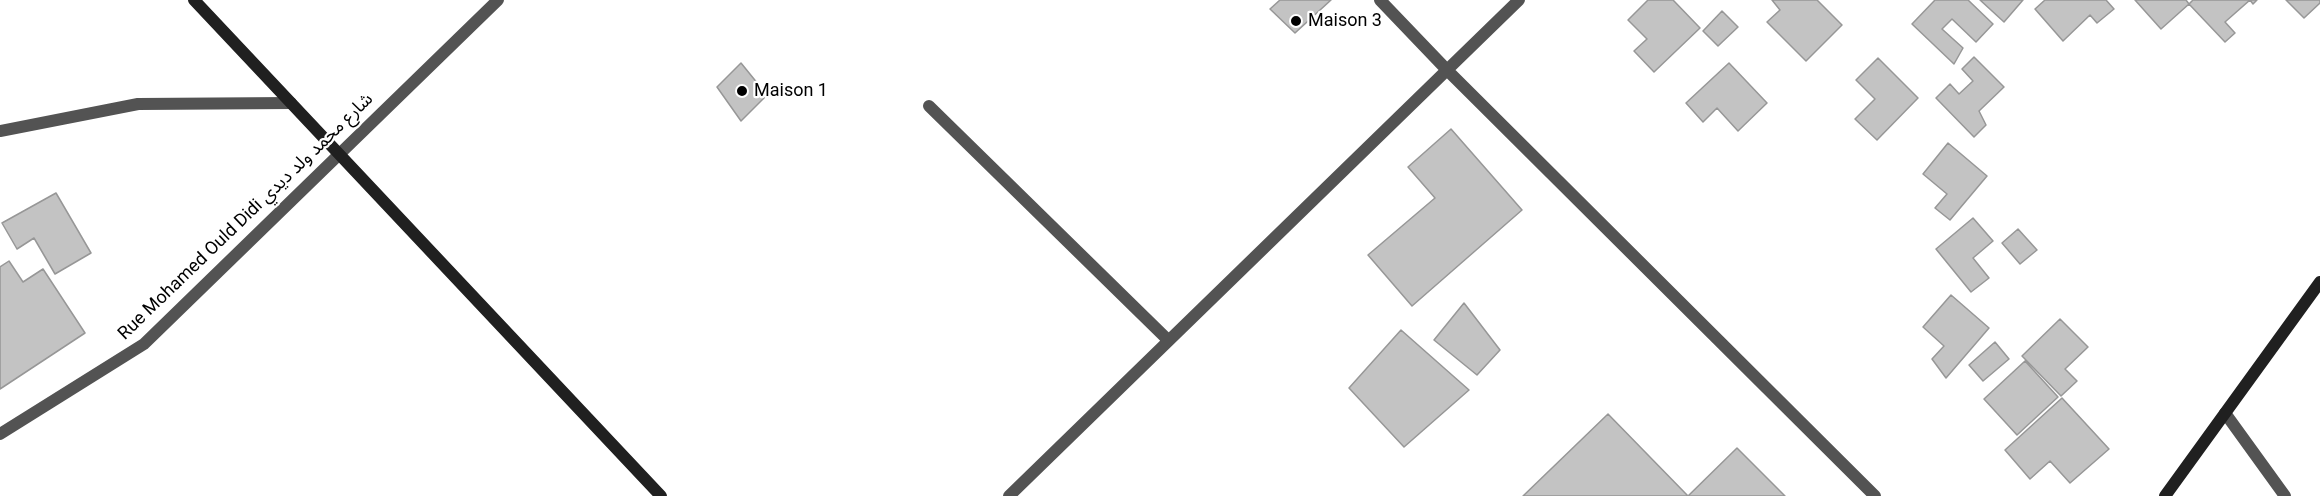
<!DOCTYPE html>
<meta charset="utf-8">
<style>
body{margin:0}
canvas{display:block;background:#fff}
</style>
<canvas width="2320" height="496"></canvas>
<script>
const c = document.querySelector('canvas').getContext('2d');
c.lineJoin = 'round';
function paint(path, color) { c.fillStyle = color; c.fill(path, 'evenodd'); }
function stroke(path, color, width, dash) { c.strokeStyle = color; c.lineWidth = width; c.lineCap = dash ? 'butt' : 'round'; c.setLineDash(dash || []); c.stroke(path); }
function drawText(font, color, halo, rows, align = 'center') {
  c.font = font + ' Roboto,"Noto Sans Arabic",sans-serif'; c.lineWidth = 4.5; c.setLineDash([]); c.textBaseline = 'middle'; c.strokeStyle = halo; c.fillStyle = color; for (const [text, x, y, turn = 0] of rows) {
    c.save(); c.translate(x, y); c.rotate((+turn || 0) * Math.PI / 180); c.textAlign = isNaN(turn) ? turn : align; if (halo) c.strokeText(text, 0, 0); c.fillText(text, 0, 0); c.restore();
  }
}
const building = new Path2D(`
 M1280 0H1331L1295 33 1270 9Z
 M1648 0H1673L1700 28 1654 72 1634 51 1647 39 1628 20Z
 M1772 0H1817L1842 25 1806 61 1767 22 1780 10Z
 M1935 0H1968L1993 24 1976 42 1952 19 1942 29 1963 48 1954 64 1912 24Z
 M1980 0H2023L2004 22Z
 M2045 0H2106L2114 9 2097 23 2090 15 2063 41 2035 9Z
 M2135 0H2186L2189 4 2161 29Z
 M2193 0H2257L2253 4 2250 0 2225 22 2235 33 2225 42 2189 4Z
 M2286 0H2320V3L2304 18Z
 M1722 11 1738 27 1718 46 1703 31Z
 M1974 57 2004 87 1979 111 1986 125 1974 137 1936 98 1950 84 1959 94 1973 81 1962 69Z
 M1878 58 1918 98 1877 140 1855 119 1875 99 1856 80Z
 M741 63 767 95 741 121 717 87Z
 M1729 63 1767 103 1738 131 1717 108 1703 122 1686 103Z
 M1451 129 1522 210 1412 306 1368 255 1435 198 1408 167Z
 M1948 143 1987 176 1950 220 1935 208 1947 194 1923 174Z
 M56 193 91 253 55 274 34 238 17 249 2 223Z
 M1973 218 1993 241 1973 258 1989 278 1971 292 1936 249Z
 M2018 229 2037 250 2020 264 2002 243Z
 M9 261 23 282 43 269 85 333 0 389V267Z
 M1951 295 1989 328 1946 378 1932 359 1944 346 1923 327Z
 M1464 303 1500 350 1477 375 1434 340Z
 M2060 319 2088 347 2065 369 2077 381 2061 396 2022 356Z
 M1401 330 1469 390 1404 447 1349 388Z
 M1995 342 2009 359 1983 381 1969 365Z
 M2025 361 2058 397 2017 435 1984 399Z
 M2062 398 2109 449 2070 483 2050 461 2030 479 2005 450Z
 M1608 414 1688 496 1737 448 1785 496H1523Z`);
paint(building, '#c3c3c3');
stroke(building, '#979797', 1.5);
stroke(new Path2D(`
 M1380 0 1446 69 1875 496
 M929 106 1168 340
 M0 131 138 104 291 103
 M2225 413 2285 496
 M0 434 144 344 498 0
 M1009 496 1519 0`), '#535353', 12);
stroke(new Path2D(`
 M194 0 661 496
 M2165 496 2320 282`), '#202020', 12);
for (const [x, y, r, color] of [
 [1296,21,6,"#000"],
 [742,91,6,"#000"]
]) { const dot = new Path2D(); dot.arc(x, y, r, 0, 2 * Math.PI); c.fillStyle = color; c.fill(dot); stroke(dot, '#fff', 2); }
drawText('18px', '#000', '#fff', [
 ["Maison 3",1308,21],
 ["Maison 1",754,91]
], 'left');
drawText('18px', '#000', '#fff', [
 ["Rue Mohamed Ould Didi شارع محمد ولد ديدي",246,217,-44]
]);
</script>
